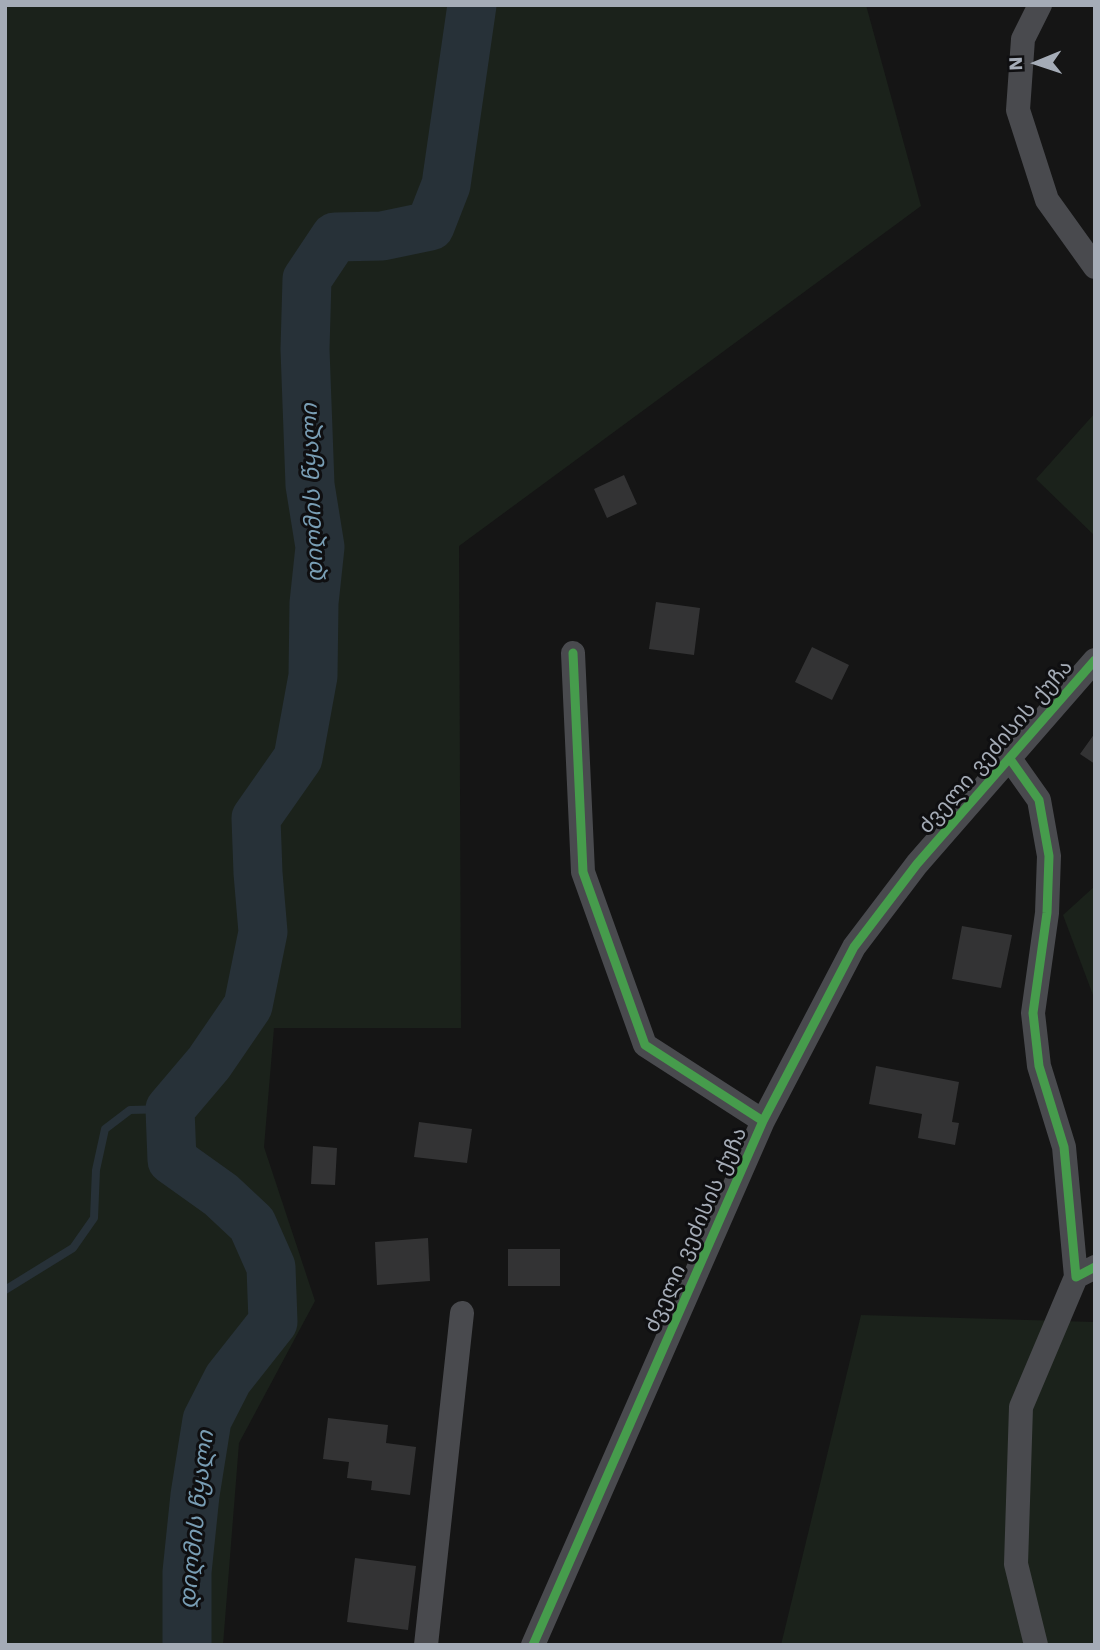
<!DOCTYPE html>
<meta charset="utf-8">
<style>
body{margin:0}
#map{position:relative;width:1100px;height:1650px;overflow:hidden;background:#151515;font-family:"Work Sans",sans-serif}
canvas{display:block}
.frame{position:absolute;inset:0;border:7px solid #a5acb7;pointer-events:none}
.north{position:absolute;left:1002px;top:28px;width:70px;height:70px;-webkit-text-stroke:5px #0f0f11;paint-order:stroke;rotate:268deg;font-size:19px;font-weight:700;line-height:28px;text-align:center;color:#a5acb7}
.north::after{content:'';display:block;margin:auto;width:24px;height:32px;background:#a5acb7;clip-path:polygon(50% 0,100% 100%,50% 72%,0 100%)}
</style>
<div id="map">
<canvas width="1100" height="1650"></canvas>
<div class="frame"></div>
<div class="north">N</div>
</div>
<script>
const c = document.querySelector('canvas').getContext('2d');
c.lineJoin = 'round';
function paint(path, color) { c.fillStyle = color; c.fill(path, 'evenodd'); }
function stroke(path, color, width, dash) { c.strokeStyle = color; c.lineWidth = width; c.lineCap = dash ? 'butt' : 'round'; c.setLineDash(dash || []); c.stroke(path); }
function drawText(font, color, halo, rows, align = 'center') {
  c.font = font + ' "Work Sans","Noto Sans Georgian",sans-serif'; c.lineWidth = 6; c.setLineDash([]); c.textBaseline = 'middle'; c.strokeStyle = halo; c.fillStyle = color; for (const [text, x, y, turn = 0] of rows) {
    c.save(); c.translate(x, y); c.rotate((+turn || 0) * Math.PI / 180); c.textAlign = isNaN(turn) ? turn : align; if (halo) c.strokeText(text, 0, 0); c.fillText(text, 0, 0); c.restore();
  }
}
paint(new Path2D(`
 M5 5H866L921 206 459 546 461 1028H274L264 1147 315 1301 239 1443 223 1645H5Z
 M1095 413V536L1036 479Z
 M1095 886V993L1093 995 1063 915Z
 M861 1315 1095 1322V1645H781Z`), '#1b221b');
stroke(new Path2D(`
 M5 1290 73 1248 94 1218 96 1170 105 1129 130 1110 170 1109`), '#273138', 8);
stroke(new Path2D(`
 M187 1645V1572L195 1495 207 1420 228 1379 273 1322 271 1267 252 1224 221 1195 172 1160 170 1109 209 1063 248 1006 263 932 258 873 256 818 298 758 313 676 314 603 320 547 310 485 305 349 307 279 335 237 382 236 430 226 446 185 472 5`), '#273138', 49);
paint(new Path2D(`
 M624 475 637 504 607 518 594 489Z
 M656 602 700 608 694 655 649 649Z
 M812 647 849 665 832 700 795 682Z
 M1095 733V764L1080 754Z
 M962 926 1012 935 1001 988 952 979Z
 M876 1066 959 1082 952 1122 959 1123 955 1145 918 1138 922 1114 869 1104Z
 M419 1122 472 1129 467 1163 414 1157Z
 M313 1146 337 1148 335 1185 311 1184Z
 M428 1238 430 1281 377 1285 375 1242Z
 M508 1249H560V1286H508Z
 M328 1418 388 1425 386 1443 416 1447 410 1495 371 1490 372 1481 347 1478 349 1462 323 1459Z
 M355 1558 416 1566 408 1630 347 1622Z`), '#333334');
stroke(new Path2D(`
 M1040 5 1023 39 1018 110 1047 200 1095 267
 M573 653 583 872 645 1045 763 1121
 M1010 759 1039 800 1049 856 1047 913 1033 1013 1039 1066 1064 1147 1076 1277 1095 1267
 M426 1645 462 1313
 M533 1645 763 1121 854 947 917 864 1095 660
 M1036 1645 1016 1564 1021 1407 1076 1277`), '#494a4e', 24);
stroke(new Path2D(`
 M573 653 583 872 645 1045 763 1121
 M1010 759 1039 800 1049 856 1047 913 1033 1013 1039 1066 1064 1147 1076 1277 1095 1267
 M533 1645 763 1121 854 947 917 864 1095 660`), '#469c4c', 9);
drawText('21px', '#a5acb7', '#0f0f11', [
 ["ძველი ვეძისის ქუჩა",996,747,-49],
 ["ძველი ვეძისის ქუჩა",696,1230,-66]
]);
drawText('italic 23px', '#799eb5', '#0f0f11', [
 ["დიღმის წყალი",313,493,-92],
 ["დიღმის წყალი",197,1520,-84]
]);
</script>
